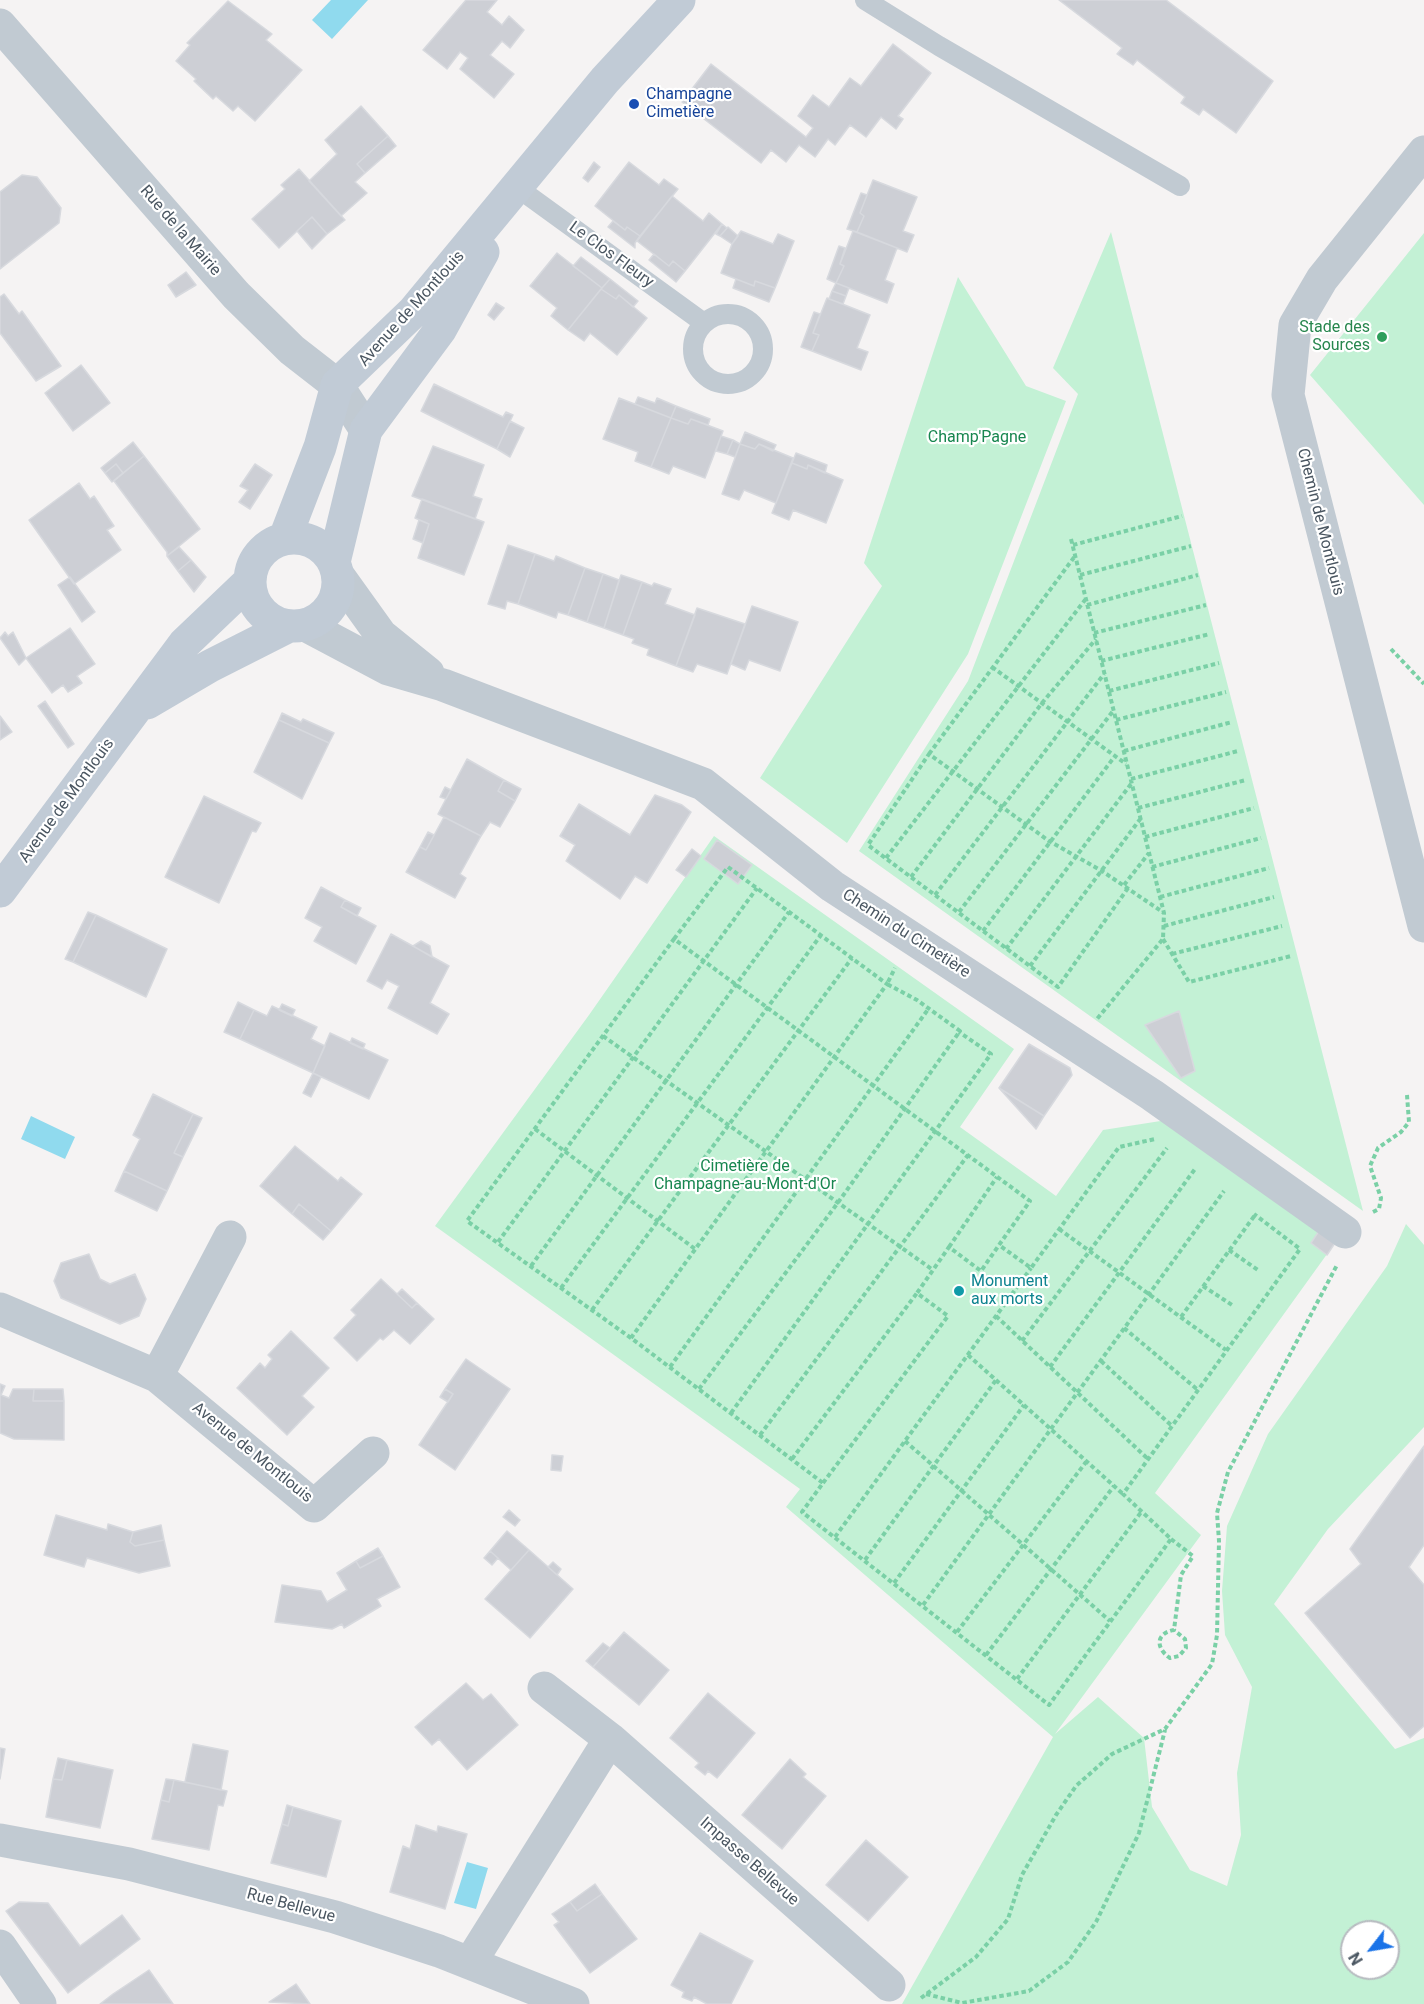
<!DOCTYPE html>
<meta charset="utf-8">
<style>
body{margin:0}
#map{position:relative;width:1424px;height:2004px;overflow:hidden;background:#f5f3f3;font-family:Roboto,sans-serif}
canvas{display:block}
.north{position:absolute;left:1340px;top:1920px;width:60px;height:60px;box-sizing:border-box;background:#fff;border:2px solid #b7bbc0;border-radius:50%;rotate:239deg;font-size:16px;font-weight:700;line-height:24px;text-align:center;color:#4a5661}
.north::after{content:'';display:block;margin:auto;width:21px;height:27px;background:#1a73e8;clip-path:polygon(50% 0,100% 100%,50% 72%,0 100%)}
</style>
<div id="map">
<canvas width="1424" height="2004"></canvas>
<div class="north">N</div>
</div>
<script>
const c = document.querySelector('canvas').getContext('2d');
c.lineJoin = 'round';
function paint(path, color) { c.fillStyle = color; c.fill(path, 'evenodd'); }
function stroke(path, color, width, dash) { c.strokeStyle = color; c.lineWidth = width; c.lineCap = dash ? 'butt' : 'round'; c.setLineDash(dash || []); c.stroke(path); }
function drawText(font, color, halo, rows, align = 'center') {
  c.font = font + ' Roboto,sans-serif'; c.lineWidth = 4.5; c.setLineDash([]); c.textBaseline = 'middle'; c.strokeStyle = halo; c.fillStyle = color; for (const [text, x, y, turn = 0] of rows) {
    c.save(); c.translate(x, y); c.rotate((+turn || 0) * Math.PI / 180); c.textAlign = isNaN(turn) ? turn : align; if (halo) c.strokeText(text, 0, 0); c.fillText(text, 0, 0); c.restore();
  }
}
paint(new Path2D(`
 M1111 232 1363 1211 859 851 968 681 1078 394 1053 368Z
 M1424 233V505L1310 375Z
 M958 277 1026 386 1066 401 968 654 847 843 760 778 882 586 864 563Z
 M714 836 1014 1049 960 1127 1056 1196 1103 1130 1167 1120 1335 1243 1155 1493 1201 1535 1055 1734 1098 1697 1144 1738 1152 1807 1190 1870 1227 1886 1241 1835 1237 1773 1252 1687 1225 1635 1222 1591 1227 1526 1268 1434 1387 1266 1406 1224 1424 1245V1427L1328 1529 1274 1604 1395 1749 1424 1738V2004H902L1053 1737 786 1507 800 1489 435 1226 589 1015ZM1352 1932H1388V1968H1352Z`), '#c3f1d5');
paint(new Path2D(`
 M331 0H368L332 39 312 20Z
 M31 1116 75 1137 65 1159 21 1139Z
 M467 1862 488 1868 476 1909 454 1903Z`), '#90daee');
const building = new Path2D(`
 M466 0H497L487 12 502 25 509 16 524 30 510 48 502 41 490 55 514 74 494 98 460 69 468 58 460 52 447 69 423 50Z
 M1059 0H1166L1273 81 1236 133 1203 109 1199 115 1181 103 1185 97 1137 60 1133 65 1117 54 1122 48Z
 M228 1 272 34 266 40 302 70 255 121 238 106 233 111 216 96 213 99 194 81 196 79 176 61 190 45 187 43Z
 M893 44 931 73 898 116 903 119 896 129 881 117 866 137 850 125 835 145 828 139 815 157 799 145 786 162 771 150 761 163 682 102 711 64 806 137 813 128 798 116 813 95 829 107 850 78 861 86Z
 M361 106 388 136 357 164 365 173 355 182 367 193 341 216 309 181 337 154 325 140Z
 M388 136 396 146 365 173 357 164Z
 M594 162 600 167 588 182 583 178Z
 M629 162 659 185 664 179 678 189 640 236 627 227 625 230 595 206Z
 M299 169 345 220 327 234 312 217 279 248 252 219 285 189 281 185Z
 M22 175 37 177 61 208 59 223 0 269V192Z
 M873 180 917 197 903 231 914 235 907 252 857 232 864 216 860 213Z
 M861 193 867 195 860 213 864 216 857 232 847 229Z
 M672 196 703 221 709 213 722 224 685 271 673 261 669 266 637 241Z
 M312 217 327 234 312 249 297 231Z
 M613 221 625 230 627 227 640 236 635 243V248L608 227Z
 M722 224 727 228 720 236 716 234Z
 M728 227 738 236 732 244 720 236Z
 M741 231 773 244 778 234 794 241 775 288 755 281 754 286 721 273 732 244Z
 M853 231 897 248 885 280 894 284 887 303 836 283 844 266 840 264Z
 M839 246 845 248 840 264 844 266 836 283 827 279Z
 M557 253 602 288 568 330 551 316 557 308 530 286Z
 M654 254 669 266 673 261 685 271 676 282 649 260Z
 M581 257 610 279 602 288 573 266Z
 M186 272 196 285 176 297 168 285Z
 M610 279 638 301 633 307 619 295 616 299 601 289Z
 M736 279 754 286 755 281 775 288 769 302 733 288Z
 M836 283 849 288 846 296 832 291Z
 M601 289 616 299 619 295 647 318 617 355 590 333 584 341 568 330Z
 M832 291 846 296 843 304 829 299Z
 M4 294 19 314 22 311 61 366 36 381 0 333V297Z
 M827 298 870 315 857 348 868 352 861 370 812 351 819 335 813 333Z
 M496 303 504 308 494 320 488 315Z
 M814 312 820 314 813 333 819 335 812 351 801 347Z
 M81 365 110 403 73 431 45 393Z
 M434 384 503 417 506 412 513 415 497 449 421 411Z
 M638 397 655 403 657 398 676 406 671 418 635 404Z
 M619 398 671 418 651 467 635 461 638 452 603 439Z
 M676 406 710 419 708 425 691 419 688 424 671 418Z
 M671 418 688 424 691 419 723 431 705 478 673 466 669 474 651 467Z
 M510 421 524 428 510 457 497 449Z
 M745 432 776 445 773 451 759 444 755 449 740 444Z
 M721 436 733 440 727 454 716 451Z
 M733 440 740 444 735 457 727 454Z
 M133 442 144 456 123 473 116 464 105 473 101 468Z
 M740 444 755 449 759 444 793 458 776 503 744 490 739 500 722 494Z
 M433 446 484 465 473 496 482 499 475 519 412 496Z
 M796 453 827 465 825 473 808 465 807 469 792 463Z
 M144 456 200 529 167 556V552L114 481Z
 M792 463 807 469 808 465 843 480 826 523 793 510 789 520 772 513Z
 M116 464 123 473 112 482 105 473Z
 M255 464 272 475 250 509 239 502 248 490 240 486Z
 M79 483 90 499 94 496 114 526 107 530 121 550 74 584 29 520Z
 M422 499 484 522 464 575 418 558 429 524 415 518Z
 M419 520 429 524 423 543 413 539Z
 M508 545 535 554 518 604 507 601 505 609 488 604Z
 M179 547 191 560 178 571 167 556Z
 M535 554 554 561 556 556 585 568 568 615 558 612 556 618 518 604Z
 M191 560 206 577 194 592 178 571Z
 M585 568 603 574 587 622 568 615Z
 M603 574 619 580 604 628 587 622Z
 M621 575 642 582 623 635 604 628Z
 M70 577 95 612 82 622 58 585Z
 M642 582 652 586 654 583 671 589 665 604 695 615 676 666 647 655 649 649 632 643 634 639 623 635Z
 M752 606 798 622 780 671 749 660 745 670 731 664Z
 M697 608 745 624 727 674 697 664 693 672 676 666Z
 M70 628 95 664 77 676 82 683 68 692 63 685 52 693 26 658Z
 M5 632 8 636 13 632 26 658 19 665 0 638Z
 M45 701 74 744 68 748 38 706Z
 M282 713 301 722 303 719 334 733 329 743 279 720Z
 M0 716 12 732 0 740Z
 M279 720 329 743 302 799 254 772Z
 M467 759 504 780 498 791 515 801 500 827 490 822 481 836 438 814Z
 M504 780 521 789 515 801 498 791Z
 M445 787 451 790 446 799 440 797Z
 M655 795 682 805 691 812 647 883 635 876 620 899 566 861 575 845 560 836 579 804 630 835Z
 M204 796 261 823 256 832 252 831 219 903 165 877Z
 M444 817 481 836 460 874 466 878 455 898 406 872 420 847 426 850Z
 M428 832 434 835 426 850 420 847Z
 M717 840 752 865 738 884 704 859Z
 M692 849 701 856 686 877 676 870Z
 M321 887 345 900 341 907 376 926 356 964 314 941 322 927 305 918Z
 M345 900 361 908 357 916 341 907Z
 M88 912 96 915 73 962 65 959Z
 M96 915 167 949 146 997 73 962Z
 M391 934 449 966 430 1003 449 1014 437 1034 388 1008 399 986 387 980 382 989 367 981Z
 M421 941 430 946 432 957 413 946Z
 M238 1002 254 1010 240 1039 224 1032Z
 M282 1004 295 1010 292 1016 279 1010Z
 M272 1006 317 1027 311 1039 325 1046 313 1073 240 1039 254 1010 267 1016Z
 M1179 1011 1195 1071 1181 1078 1145 1025Z
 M330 1033 388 1060 369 1099 313 1073Z
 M352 1038 365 1044 363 1049 350 1043Z
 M1029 1044 1070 1068 1072 1075 1044 1116 999 1088Z
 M313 1073 321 1077 311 1097 303 1093Z
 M999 1088 1044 1116 1036 1129Z
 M153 1094 193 1114 174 1153 183 1157 167 1191 124 1171 140 1139 133 1135Z
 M193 1114 202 1118 183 1157 174 1153Z
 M295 1146 338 1181 341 1177 362 1194 331 1231 299 1204 292 1214 260 1186Z
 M124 1171 167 1191 157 1211 115 1191Z
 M299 1204 331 1231 323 1240 292 1214Z
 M1319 1231 1335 1243 1327 1255 1311 1243Z
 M89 1254 100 1279 110 1284 135 1274 146 1299 139 1316 120 1324 61 1298 54 1281 61 1263Z
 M381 1279 412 1308 417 1303 434 1319 410 1344 394 1330 383 1340 380 1338 357 1361 334 1338 356 1315 351 1310Z
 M402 1289 417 1303 412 1308 397 1294Z
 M291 1331 329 1368 302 1396 314 1407 287 1435 237 1388 260 1363 265 1368 272 1359 268 1355Z
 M466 1359 510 1389 455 1470 419 1445 453 1394 445 1389Z
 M0 1384 5 1386 1 1395 9 1398 13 1389H34L33 1401H64V1440L14 1439 0 1433Z
 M34 1389H63L64 1401H33Z
 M445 1389 453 1394 448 1402 440 1397Z
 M1424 1446V1545L1409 1567 1424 1585V1726L1410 1738 1305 1613 1361 1564 1350 1549Z
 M552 1455 563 1456 561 1471 551 1470Z
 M509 1510 520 1520 515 1526 503 1517Z
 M56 1515 107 1530 108 1524 133 1532 130 1542 135 1546 164 1540 170 1566 139 1573 87 1558 84 1567 44 1555Z
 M161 1525 164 1540 135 1546 130 1542 133 1532Z
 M507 1531 529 1550 511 1570 490 1551Z
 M378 1548 383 1556 360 1568 356 1561Z
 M529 1550 573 1589 530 1638 485 1599Z
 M490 1551 498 1558 492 1565 484 1558Z
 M383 1556 400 1587 377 1599 381 1606 344 1628 342 1624 332 1629 275 1622 282 1585 321 1591 327 1602 347 1590 337 1573 356 1561 360 1568Z
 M553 1562 561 1569 557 1575 548 1567Z
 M624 1632 669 1670 639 1705 593 1667Z
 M603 1643 610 1648 593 1667 586 1661Z
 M466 1683 483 1700 491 1694 518 1725 467 1770 439 1739 432 1745 415 1727Z
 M708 1693 755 1733 717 1778 708 1771 705 1775 695 1767 699 1763 670 1738Z
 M193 1744 228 1751 221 1790 185 1782Z
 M0 1748 5 1749 0 1779Z
 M58 1758 67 1760 62 1780 53 1779Z
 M790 1759 806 1774 803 1777 826 1796 782 1849 742 1815Z
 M67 1760 113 1770 100 1828 46 1817 53 1779 62 1780Z
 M166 1779 174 1780 169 1802 161 1800Z
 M174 1780 227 1791 223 1806 218 1805 209 1850 152 1839 161 1800 169 1802Z
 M287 1805 293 1807 288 1826 282 1824Z
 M293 1807 341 1821 326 1877 271 1863 282 1824 288 1826Z
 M416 1825 437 1832 438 1826 467 1834 445 1909 390 1892 403 1846 410 1849Z
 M866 1840 908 1877 868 1921 826 1885Z
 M595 1884 602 1894 577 1911 570 1902Z
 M602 1894 637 1939 590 1973 554 1925 559 1922 552 1914 570 1902 577 1911Z
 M19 1902 48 1903 80 1946 122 1915 140 1939 68 1993 6 1911Z
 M700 1933 753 1961 731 2004H707L694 1997 692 2001 682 1997 684 1992 671 1985Z
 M149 1970 173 2004H100L113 1994Z
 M296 1984 310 2004 269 2002Z`);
paint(building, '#cdcfd5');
stroke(building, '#d7d9de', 1.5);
stroke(new Path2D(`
 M1071 539 1164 913 1163 939 1097 1019
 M1073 545 1182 516
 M1080 575 1191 546
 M1087 605 1198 575
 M1094 633 1206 605
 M1391 649 1424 684
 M1101 661 1210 634
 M992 667 1126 764
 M1109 691 1219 663
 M1116 720 1226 692
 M1124 751 1232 722
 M929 754 1075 556
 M1131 779 1238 751
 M1138 808 1246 780
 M1145 837 1254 808
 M886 858 1085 600
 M1152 867 1261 838
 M911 877 1042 703 1096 639
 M1124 885 1149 853
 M1128 888 1058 987 868 845 929 754 1049 841 1102 871 1164 913
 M935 895 1104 674
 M1160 897 1269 868
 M959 912 1113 711
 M1164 926 1274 897
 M983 931 1115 756
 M674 939 728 867 887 984 631 1338 823 1483 802 1512 1049 1705 1171 1539 1123 1494 1300 1249 1254 1214
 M1163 939 1189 982 1291 956
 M1006 949 1131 784
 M1172 954 1282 926
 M1030 966 1141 818
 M603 1036 933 1270
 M535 1129 695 1249
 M1373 1212 1379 1209 1381 1198 1370 1166 1378 1148 1401 1132 1409 1122 1407 1095
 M1059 1229 1226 1350
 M498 1242 757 888
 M949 1247 997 1177
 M1229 1250 1258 1270
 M531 1266 789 912
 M1203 1286 1232 1305
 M561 1288 821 935
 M592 1310 852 958
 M996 1316 1148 1459
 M1181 1317 1255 1215
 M1124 1328 1198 1390
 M631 1338 467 1221 674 939 1030 1201 999 1245 1031 1268 1119 1147 1155 1139
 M1022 1341 1167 1148
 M968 1355 1123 1494
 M1101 1361 1172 1426
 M670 1367 929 1008
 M1050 1367 1195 1169
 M699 1389 837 1204 960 1031 917 1000 887 984 895 968
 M731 1413 991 1054 959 1032
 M760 1435 968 1155
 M905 1441 1110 1621
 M792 1459 917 1293
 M823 1483 948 1316 917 1293 949 1247 981 1271 999 1245
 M835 1537 1031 1268
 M1171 1539 1193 1556 1181 1575 1174 1630C1156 1633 1155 1648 1170 1658L1179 1656 1186 1648 1185 1639 1174 1630
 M865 1560 996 1380
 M894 1583 1024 1405
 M923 1605 1224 1191
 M957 1632 1086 1462
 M986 1655 1114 1486
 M1017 1679 1142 1511
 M926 1994 962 2003 1029 1991 1068 1962 1096 1922 1139 1833 1165 1730
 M921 1998 976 1957 1008 1919 1022 1875 1056 1815 1076 1786 1112 1754 1165 1729 1212 1664 1217 1635 1219 1541 1217 1513 1228 1472 1337 1265`), '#7ad0a6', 4, [4.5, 3]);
stroke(new Path2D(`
 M865 0 939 46 1180 186
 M518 188 704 323
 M693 349a35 35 0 1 1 70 0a35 35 0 1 1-70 0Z`), '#c1cad2', 20);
stroke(new Path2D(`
 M0 25 236 295 292 350 337 385 366 430
 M1424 152 1322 279 1295 325 1288 395 1424 926
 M338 575 381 635 428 673
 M305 625 388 669 443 685 703 784 832 886 1152 1095 1345 1232
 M0 1309 157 1376 314 1506 373 1453
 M157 1376 230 1237
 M544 1688 610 1739 889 1985
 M0 1840 129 1864 335 1917 439 1951 573 2004
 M0 1946 40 2004
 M470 1963 610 1739`), '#c1cad2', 33);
stroke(new Path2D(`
 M250 582a44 44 0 1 1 88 0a44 44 0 1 1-88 0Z
 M285 538 320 447 337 385 413 312 605 80 679 0
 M334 562 366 430 440 330 483 252
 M147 703 210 666 289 626
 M0 891 184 644 250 581`), '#c1cbd6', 33);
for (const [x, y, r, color] of [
 [634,104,6,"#1a4fb4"],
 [1382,337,6,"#2e9e5b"],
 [959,1291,6,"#0f9aa8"]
]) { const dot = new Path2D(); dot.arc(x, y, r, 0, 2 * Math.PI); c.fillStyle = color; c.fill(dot); stroke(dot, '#fff', 2); }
drawText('16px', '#164399', '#fff', [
 ["Champagne",646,95],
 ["Cimetière",646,113]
], 'left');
drawText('16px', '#4a5661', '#fff', [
 ["Rue de la Mairie",180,231,49],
 ["Le Clos Fleury",611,255,36],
 ["Avenue de Montlouis",412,309,-48],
 ["Chemin de Montlouis",1320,522,76],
 ["Avenue de Montlouis",67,801,-54],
 ["Chemin du Cimetière",906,934,33],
 ["Avenue de Montlouis",252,1453,39],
 ["Impasse Bellevue",749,1862,41],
 ["Rue Bellevue",291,1906,15]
]);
drawText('16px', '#27864d', '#fff', [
 ["Stade des",1370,328],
 ["Sources",1370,346]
], 'right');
drawText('16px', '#17864f', '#fff', [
 ["Champ'Pagne",977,438],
 ["Cimetière de",745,1167],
 ["Champagne-au-Mont-d'Or",745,1185]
]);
drawText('16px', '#0d838f', '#fff', [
 ["Monument",971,1282],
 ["aux morts",971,1300]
], 'left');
</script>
